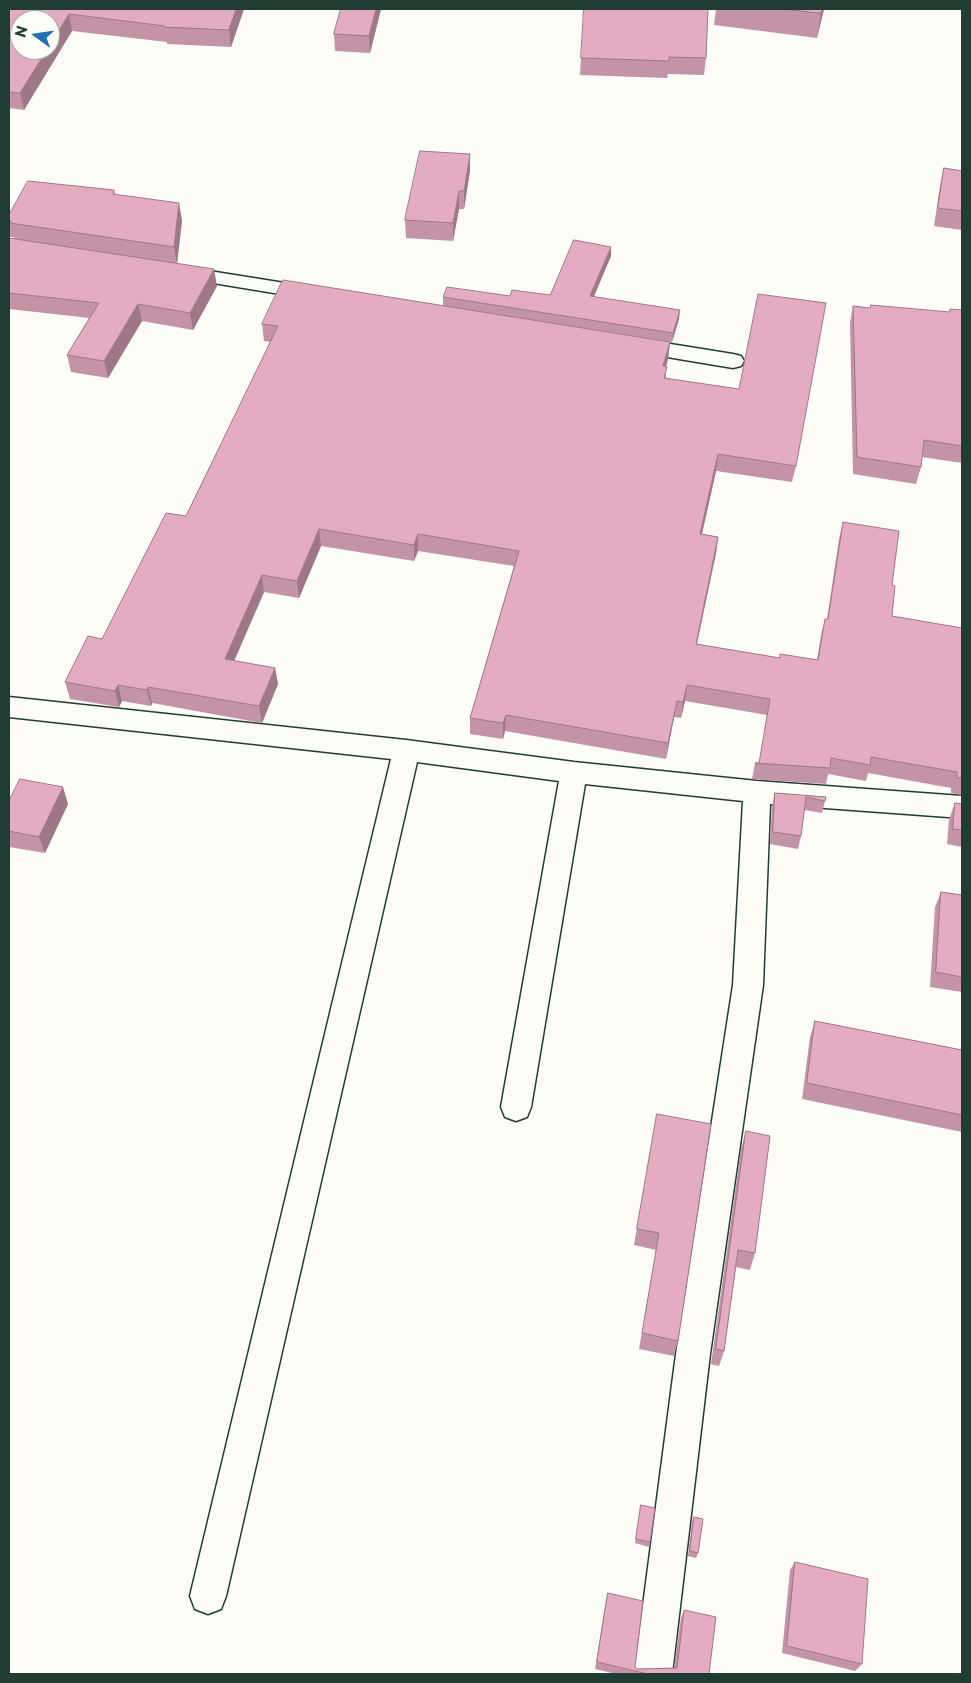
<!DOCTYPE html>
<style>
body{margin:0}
#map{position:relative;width:971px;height:1683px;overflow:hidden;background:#fdfcf7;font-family:"Playpen Sans",sans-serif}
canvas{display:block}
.frame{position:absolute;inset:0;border:10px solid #1f3d34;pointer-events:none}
.north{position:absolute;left:10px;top:10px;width:50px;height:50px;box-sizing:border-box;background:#fdfcf7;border:1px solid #a4b0a9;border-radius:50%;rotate:284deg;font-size:14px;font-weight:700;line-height:20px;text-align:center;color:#1f3d34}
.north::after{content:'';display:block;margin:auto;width:18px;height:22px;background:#1f6fb2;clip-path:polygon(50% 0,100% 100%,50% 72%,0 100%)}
</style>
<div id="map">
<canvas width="971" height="1683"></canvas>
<div class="frame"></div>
<div class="north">N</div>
</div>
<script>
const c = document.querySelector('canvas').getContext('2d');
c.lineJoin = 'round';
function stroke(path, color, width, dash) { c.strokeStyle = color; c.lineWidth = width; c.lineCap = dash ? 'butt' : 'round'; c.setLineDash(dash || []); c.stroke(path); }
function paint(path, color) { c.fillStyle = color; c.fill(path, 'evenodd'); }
const street = new Path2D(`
 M178 266 316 288 323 289 327 294 323 299 316 300 171 276 168 272 171 268Z
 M633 338 733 354 741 356 744 361 741 366 733 368 625 350 622 345 625 340Z
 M9 697 406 740 574 762 757 781 962 796V818L770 804 763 985 710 1354 672 1674H634L676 1354 733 985 743 801 585 784 531 1107 527 1117 516 1121 505 1117 501 1107 559 781 417 762 226 1596 221 1609 208 1614 195 1609 190 1596 391 759 9 717Z`);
stroke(street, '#1f3d34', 3);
paint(street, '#fdfcf7');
paint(new Path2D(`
 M9 9H244L231 47 167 44V42L72 31 24 110 9 108Z
 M341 9H381L370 53 335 51 334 34Z
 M708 9 706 58 704 75 668 74 667 78 580 75 581 58Z
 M716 9H824L817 38 714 25Z
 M944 168 962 171V230L934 226 940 186Z
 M470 171 464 209H459L453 241 406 238 405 220Z
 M114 190 115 194 182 220 177 264 217 286 193 330 142 321 108 378 71 372 67 355 89 318 9 309V238L14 239V237H10L9 231V215Z
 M611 256 593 297 679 319 672 342 502 315 670 342 668 359 666 366V378L796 466 792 482 716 471 702 534 718 537 716 553 697 644 780 658 817 660 821 635 825 619H827L839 539 843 522 892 585V616L962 628V795L951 793V788L868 773 866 781 828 774 826 784 752 779 755 763H759L767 715 685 701 681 718 674 717 666 759 505 731 503 739 470 734V718L514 566 418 551 414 561 321 546 299 598 264 592 234 661 275 668 278 684 262 723 152 703 151 706 122 701 119 707 70 699 65 682 102 639 186 516 271 342 264 341 262 324 443 306V297L550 295Z
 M853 306 870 308 949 312 950 309 962 310V463L922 457 921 467 916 484 853 474 850 323Z
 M775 793 826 797 822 813 804 810 801 836 798 849 770 844 772 806Z
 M9 801 68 804 45 853 9 847Z
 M955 803 962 804V847L947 844 949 819Z
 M941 892 962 895V992L930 987 935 907Z
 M815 1021 962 1050V1132L802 1099 810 1037Z
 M657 1114 678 1341 674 1356 639 1349 656 1250 634 1245Z
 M746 1131 755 1253 750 1270 736 1267 724 1351 719 1366 711 1364 741 1149Z
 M641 1505 650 1542 649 1547 635 1543Z
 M694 1517 698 1553 696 1558 688 1556 692 1522Z
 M795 1562 862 1664 855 1671 782 1653 790 1570Z
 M608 1593 635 1667 637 1669 674 1668 681 1618 684 1610 709 1674H616L595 1669 606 1601Z`), '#c394a8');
paint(new Path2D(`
 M236 9H244L231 47 229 30Z
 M376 9H381L370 53 369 36Z
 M822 9H824L817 38 821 13Z
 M69 14 72 31 24 110 20 93 47 50H50V45Z
 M470 154V171L464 209V191Z
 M459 191V209L453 241V223Z
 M179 203 182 220 177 264 174 247Z
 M611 247V256L590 306V296Z
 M214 269 217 286 193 330 190 313Z
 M138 304 142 321 108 378 104 361Z
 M680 310 679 319 672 342 673 333Z
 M670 342 668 359 662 383 663 366Z
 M718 454 716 471 698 551 700 534Z
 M319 529 321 546 299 598 297 581Z
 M418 534V551L414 561V545Z
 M718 537 716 553 693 661 696 644Z
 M262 575 264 592 228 675 225 659Z
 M275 668 278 684 262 723 259 706Z
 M118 685 122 701 119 707 115 691Z
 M687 685 685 701 681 718 683 702Z
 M148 687 152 703 151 706 147 690Z
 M677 701 674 717 666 759 668 743Z
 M506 715 505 731 503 739V723Z
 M63 787 68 804 45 853 39 837Z`), '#9f7888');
const building = new Path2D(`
 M9 9H236L229 30 164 27 165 26 69 14 50 45V20H20V50H47L20 93 9 92Z
 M341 9H376L369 36 334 34Z
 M584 9H708L706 58 669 57V61L581 58Z
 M784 9H822L821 13Z
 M420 151 470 154 464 191H459L453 223 405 220Z
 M944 168 962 171V211L938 208Z
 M28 181 114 190 113 194 179 203 174 247 10 223 11 221H9V215Z
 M9 238 214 269 190 313 138 304 104 361 67 355 99 303 9 293Z
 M574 240 611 247 590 296 680 310 673 333 443 297 447 287 510 296 512 290 550 295Z
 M283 280 670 342 663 366 667 367 664 378 739 389 758 294 826 303 796 466 718 454 700 534 718 537 696 644 780 658V654L818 660 825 619H828L843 522 899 531 892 585 895 586 892 616 962 628V778H957V772L871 757 870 765 831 758 830 768 755 763H759L770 699 687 685 683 702 677 701 668 743 506 715 503 723 470 718 519 551 418 534 414 545 319 529 297 581 262 575 225 659 275 668 259 706 148 687 147 690 118 685 115 691 65 682 88 636 102 639 166 513 186 516 278 326 262 324Z
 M871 305 950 312V309L962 310V446L924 440 921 467 857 457 853 306 870 308Z
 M20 779 63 787 39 837 9 831V801Z
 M775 793 826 797 825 801 806 797 801 836 773 832Z
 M955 803 962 804V830L953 829Z
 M941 892 962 895V977L936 972Z
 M815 1021 962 1050V1115L807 1083Z
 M657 1114 711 1124 678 1341 642 1333 659 1233 637 1229Z
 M746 1131 770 1136 755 1253 738 1250 724 1351 716 1349Z
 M641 1505 655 1508 650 1542 636 1539Z
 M694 1517 703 1519 698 1553 690 1551Z
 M795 1562 868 1579 862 1664 787 1646Z
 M608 1593 643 1601 635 1667 637 1669 677 1668 684 1610 716 1617 709 1674H648L597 1662Z`);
paint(building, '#e3acc3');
stroke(building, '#9f7888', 1);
</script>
